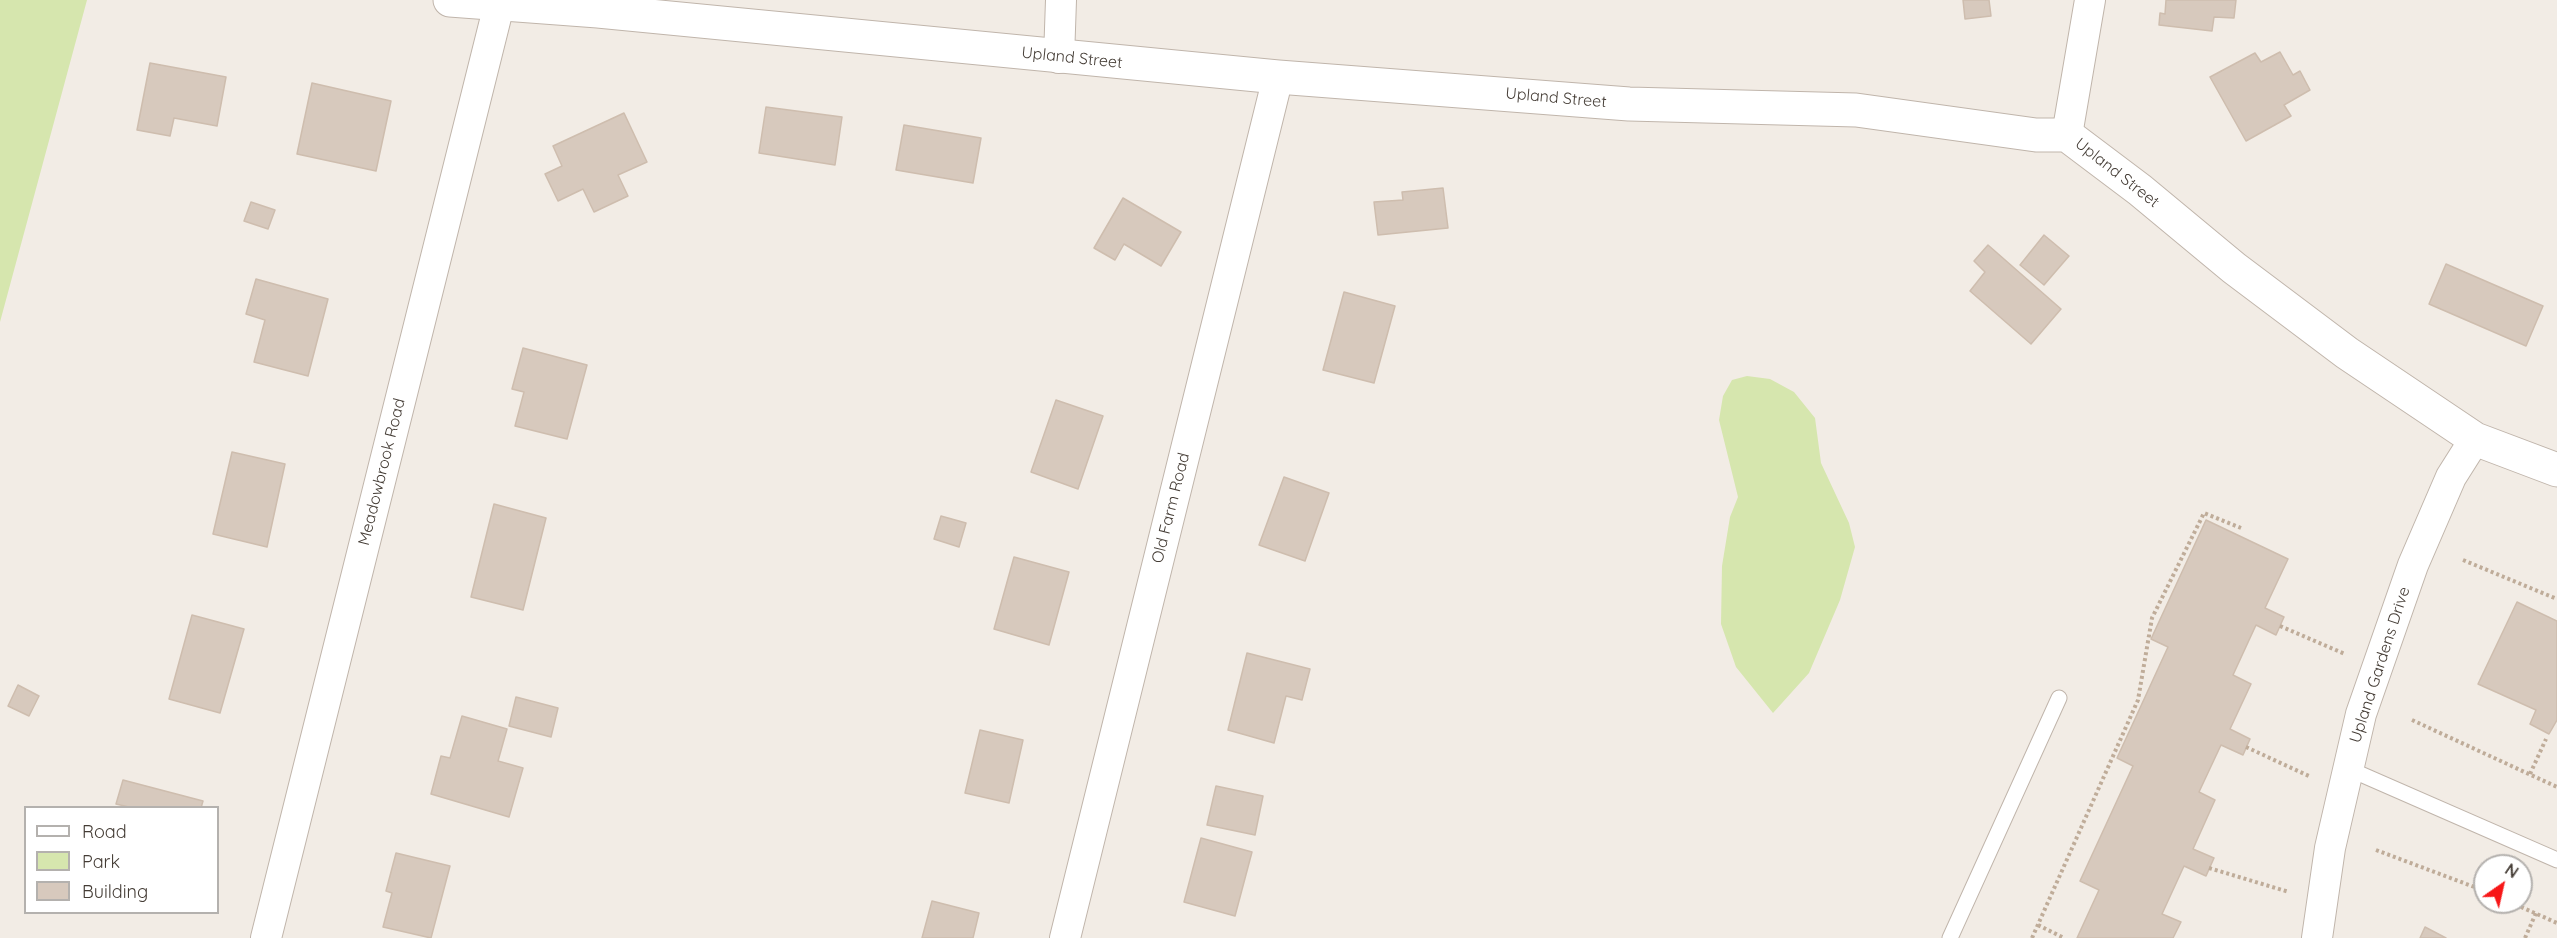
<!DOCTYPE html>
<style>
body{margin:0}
#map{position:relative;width:2557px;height:938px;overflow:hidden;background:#f2ece5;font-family:Quicksand,sans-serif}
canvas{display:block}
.legend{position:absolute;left:24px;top:806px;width:195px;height:108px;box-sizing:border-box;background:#fff;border:2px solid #b4b1ae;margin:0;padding:8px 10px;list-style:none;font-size:18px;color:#443c35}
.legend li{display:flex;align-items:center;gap:12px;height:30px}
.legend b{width:30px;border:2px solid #b4b1ae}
.north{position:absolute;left:2473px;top:854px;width:60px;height:60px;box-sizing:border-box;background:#fff;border:2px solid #b4b1ae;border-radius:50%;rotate:34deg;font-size:16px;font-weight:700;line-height:24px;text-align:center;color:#443c35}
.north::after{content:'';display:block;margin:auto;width:21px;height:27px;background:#f71718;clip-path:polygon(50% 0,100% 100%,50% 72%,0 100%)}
</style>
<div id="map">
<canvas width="2557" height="938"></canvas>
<ul class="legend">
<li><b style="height:8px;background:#fff"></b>Road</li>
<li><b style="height:16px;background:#d6e6ae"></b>Park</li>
<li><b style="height:16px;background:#d7c9bd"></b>Building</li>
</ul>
<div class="north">N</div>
</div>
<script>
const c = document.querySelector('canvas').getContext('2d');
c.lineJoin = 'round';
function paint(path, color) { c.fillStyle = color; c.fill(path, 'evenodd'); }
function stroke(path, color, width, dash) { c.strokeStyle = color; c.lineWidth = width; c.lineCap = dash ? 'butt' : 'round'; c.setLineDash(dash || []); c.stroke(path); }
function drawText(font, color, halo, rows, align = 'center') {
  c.font = font + ' Quicksand,sans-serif'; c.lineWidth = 4.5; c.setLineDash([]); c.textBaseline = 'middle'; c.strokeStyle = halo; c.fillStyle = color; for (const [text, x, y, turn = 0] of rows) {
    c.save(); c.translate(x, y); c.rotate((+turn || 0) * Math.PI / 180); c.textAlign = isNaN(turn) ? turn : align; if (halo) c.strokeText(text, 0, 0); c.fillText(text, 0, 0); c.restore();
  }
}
paint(new Path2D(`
 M0 0H87L0 322Z
 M1747 376 1770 379 1794 392 1815 418 1821 463 1849 523 1855 547 1840 600 1809 673 1773 713 1736 667 1721 624 1722 566 1730 517 1738 497 1719 420 1723 396 1732 380Z`), '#d6e6ae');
const building = new Path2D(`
 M1963 0H1989L1991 16 1965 19Z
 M2166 0H2236L2234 18 2214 17 2212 31 2159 25 2160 13 2165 14Z
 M2280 52 2293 75 2300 71 2310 90 2284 105 2291 116 2246 141 2210 77 2255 53 2261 62Z
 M150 63 226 77 217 126 174 118 170 136 137 130Z
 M312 83 391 101 376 171 297 154Z
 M766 107 842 117 835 165 759 153Z
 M624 113 647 162 618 175 628 196 594 212 583 189 558 201 545 174 562 166 553 146Z
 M904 125 981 138 973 183 896 170Z
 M1443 188 1448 228 1378 235 1374 202 1403 200 1402 192Z
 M1123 198 1181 232 1161 266 1124 244 1115 260 1094 248Z
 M251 202 275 210 268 229 244 221Z
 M2044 235 2069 256 2044 285 2020 265Z
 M1988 245 2061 309 2031 344 1970 291 1985 272 1974 261Z
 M2446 264 2543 306 2526 346 2429 304Z
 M256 279 328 299 308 376 254 362 265 320 246 314Z
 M1344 292 1395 306 1374 383 1323 370Z
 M523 348 587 365 567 439 515 426 524 392 512 389Z
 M1056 400 1103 416 1078 489 1031 472Z
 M232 452 285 464 267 547 213 534Z
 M1284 477 1329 493 1305 561 1259 545Z
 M494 504 546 518 523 610 471 597Z
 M941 516 966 523 959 547 934 539Z
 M2206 520 2288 559 2265 608 2284 617 2276 635 2256 625 2233 675 2251 684 2230 729 2250 739 2243 755 2221 745 2199 792 2215 800 2193 849 2214 858 2206 876 2184 866 2162 914 2181 922 2173 938H2077L2099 890 2080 881 2133 766 2117 758 2168 647 2151 639Z
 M1014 557 1069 572 1049 645 994 629Z
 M2517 602 2557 621V720L2549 734 2530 724 2536 710 2478 684Z
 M192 615 244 629 220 713 169 699Z
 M1247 653 1310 669 1302 700 1286 696 1274 743 1228 730Z
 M18 685 39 696 29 716 8 706Z
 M516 697 558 708 551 737 509 726Z
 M462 716 507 729 498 761 523 768 509 817 431 794 441 756 450 758Z
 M980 730 1023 740 1009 803 965 793Z
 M123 780 203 801 201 808H133L116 804Z
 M1216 786 1263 796 1255 835 1207 825Z
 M1201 838 1252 852 1235 916 1184 902Z
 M396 853 450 866 431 938 383 927 392 893 386 891Z
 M932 901 979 913 973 938H922Z
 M2425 927 2446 938H2420Z`);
paint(building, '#d7c9bd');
stroke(building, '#cebdae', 1.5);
const service = new Path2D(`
 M2349 769 2557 860
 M1950 938 2059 698`);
const minor = new Path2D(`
 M1059 58 1061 0
 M2067 135 2090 0
 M266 938 499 5
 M1065 938 1278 77
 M2317 938 2330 848 2361 714 2413 565 2451 477 2475 439`);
const tertiary = new Path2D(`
 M450 0 598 11 1278 77 1629 104 1856 110 2036 135H2067L2140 190 2234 268 2347 353 2475 439 2557 470`);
stroke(service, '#c0b5ab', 17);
stroke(minor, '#c0b5ab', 32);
stroke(tertiary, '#c0b5ab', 35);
stroke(new Path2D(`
 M2463 560 2557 599
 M2280 626 2345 654
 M2412 720 2557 787
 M2246 747 2311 777
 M2530 774 2546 739
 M2376 850 2485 891
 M2209 868 2289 892
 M2510 902 2557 923
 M2038 925 2064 938
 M2032 938 2138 700 2152 618 2204 513 2241 528
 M2525 938 2536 913`), '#bfac99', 4, [3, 3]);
stroke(service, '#fff', 15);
stroke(minor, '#fff', 30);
stroke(tertiary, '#fff', 33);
drawText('16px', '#443c35', '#fff', [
 ["Upland Street",1072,58,6],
 ["Upland Street",1556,98,5],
 ["Upland Street",2117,173,38],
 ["Meadowbrook Road",382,472,-76],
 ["Old Farm Road",1171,508,-76],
 ["Upland Gardens Drive",2380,665,-72]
]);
</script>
